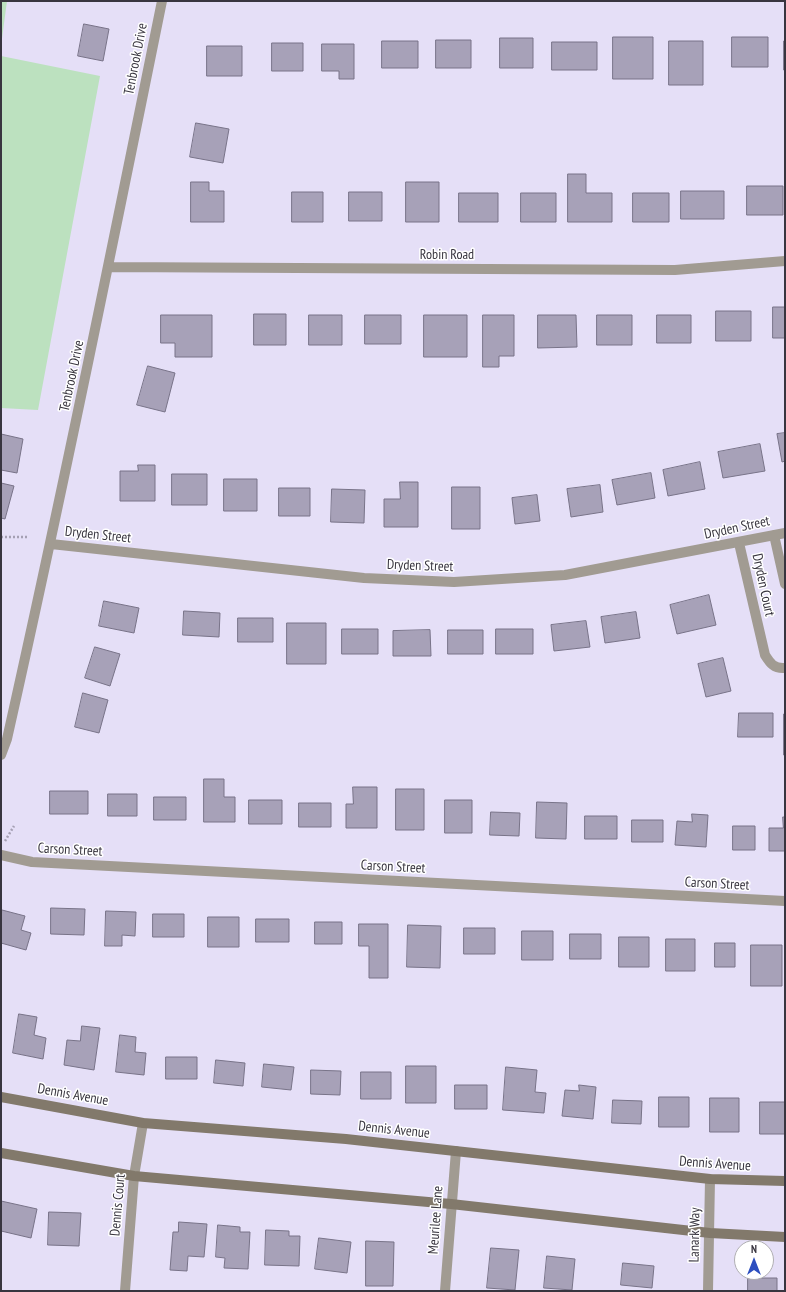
<!DOCTYPE html>
<style>
body{margin:0}
#map{position:relative;width:786px;height:1292px;overflow:hidden;background:#e5dff7;font-family:"PT Sans Narrow",sans-serif}
canvas{display:block}
.frame{position:absolute;inset:0;border:2px solid #38353f;pointer-events:none}
.north{position:absolute;left:734px;top:1240px;width:40px;height:40px;box-sizing:border-box;background:#fff;border:1px solid #afaeb2;border-radius:50%;rotate:0deg;font-size:11px;font-weight:700;line-height:16px;text-align:center;color:#38353f}
.north::after{content:'';display:block;margin:auto;width:14px;height:18px;background:#2d4fbf;clip-path:polygon(50% 0,100% 100%,50% 72%,0 100%)}
</style>
<div id="map">
<canvas width="786" height="1292"></canvas>
<div class="frame"></div>
<div class="north">N</div>
</div>
<script>
const c = document.querySelector('canvas').getContext('2d');
c.lineJoin = 'round';
function paint(path, color) { c.fillStyle = color; c.fill(path, 'evenodd'); }
function stroke(path, color, width, dash) { c.strokeStyle = color; c.lineWidth = width; c.lineCap = dash ? 'butt' : 'round'; c.setLineDash(dash || []); c.stroke(path); }
function drawText(font, color, halo, rows, align = 'center') {
  c.font = font + ' "PT Sans Narrow",sans-serif'; c.lineWidth = 3; c.setLineDash([]); c.textBaseline = 'middle'; c.strokeStyle = halo; c.fillStyle = color; for (const [text, x, y, turn = 0] of rows) {
    c.save(); c.translate(x, y); c.rotate((+turn || 0) * Math.PI / 180); c.textAlign = isNaN(turn) ? turn : align; if (halo) c.strokeText(text, 0, 0); c.fillText(text, 0, 0); c.restore();
  }
}
paint(new Path2D(`
 M1 1H7L1 46Z
 M1 56 100 76 38 410 1 408Z`), '#bce1bf');
const building = new Path2D(`
 M84 24 109 29 103 61 78 56Z
 M613 37H653V79H613Z
 M732 37H768V67H732Z
 M500 38H533V68H500Z
 M436 40H471V68H436Z
 M382 41H418V68H382Z
 M669 41H703V85H669Z
 M784 41H785V70H784Z
 M552 42H597V70H552Z
 M272 43H303V71H272Z
 M322 44H354V79H339V71H322Z
 M207 46H242V76H207Z
 M196 123 229 129 223 163 190 157Z
 M568 174H586V193H612V222H568Z
 M191 182H209V191H224V222H191Z
 M406 182H439V222H406Z
 M747 186H783V215H747Z
 M681 191H724V219H681Z
 M292 192H323V222H292Z
 M349 192H382V221H349Z
 M459 193H498V222H459Z
 M521 193H556V222H521Z
 M633 193H669V222H633Z
 M773 307H785V338H773Z
 M716 311H751V341H716Z
 M254 314H286V345H254Z
 M161 315H212V357H175V343H161Z
 M309 315H342V345H309Z
 M365 315H401V344H365Z
 M424 315H467V357H424Z
 M483 315H514V356H499V367H483Z
 M538 315H576L577 347 538 348Z
 M597 315H632V345H597Z
 M657 315H691V343H657Z
 M148 366 175 373 165 412 137 405Z
 M785 433V461L782 462 777 434Z
 M1 434 23 439 17 473 1 470Z
 M760 444 765 471 723 478 718 452Z
 M700 462 705 489 668 496 663 470Z
 M138 465H155V501H120V471H138Z
 M651 473 655 498 617 505 612 480Z
 M172 474H207V505H172Z
 M224 479H257V511H224Z
 M400 482H418V527H384V499H400Z
 M1 483 14 486 5 519 1 518Z
 M600 485 603 512 571 517 567 489Z
 M452 487H480V529H452Z
 M279 488H310V516H279Z
 M332 489 365 490 364 523 331 522Z
 M537 495 540 521 515 524 512 498Z
 M709 595 716 625 677 634 670 605Z
 M104 601 139 608 134 633 99 626Z
 M184 611 220 613 219 637 183 635Z
 M636 612 640 638 605 643 601 617Z
 M238 618H273V642H238Z
 M586 621 590 647 554 651 551 625Z
 M287 623H326V664H287Z
 M342 629H378V654H342Z
 M496 629H533V654H496Z
 M430 630 431 656H393V631Z
 M448 630H483V654H448Z
 M95 647 120 654 110 686 85 678Z
 M723 658 731 691 706 697 698 664Z
 M83 693 108 700 99 733 75 727Z
 M739 713H773V737H738Z
 M784 714H785V755H784Z
 M204 779H224V797H235V822H204Z
 M353 787H377V828H346V804H353Z
 M396 789H424V830H396Z
 M50 791H88V814H50Z
 M108 794H137V816H108Z
 M154 797H186V820H154Z
 M249 800H282V824H249Z
 M445 800H472V833H445Z
 M537 802 567 803 566 839 536 838Z
 M299 803H331V827H299Z
 M491 812 520 813 519 836 490 835Z
 M692 814 708 815 706 847 675 845 677 821 692 822Z
 M585 816H617V839H585Z
 M783 817H785V851H769V828H783Z
 M632 820H663V842H632Z
 M733 826H755V850H733Z
 M51 908 85 909 84 935 51 934Z
 M2 910 25 916 21 930 31 933 26 950 1 943Z
 M106 911 136 912 135 936 122 935V946H105Z
 M153 914H184V937H153Z
 M208 917H239V947H208Z
 M256 919H289V942H256Z
 M315 922H342V944H315Z
 M359 924H388V978H369V946H359Z
 M408 925 441 926 440 968 407 967Z
 M464 928H495V954H464Z
 M522 931H553V960H522Z
 M570 934H601V959H570Z
 M619 937H649V967H619Z
 M666 939H695V971H666Z
 M715 943H735V967H715Z
 M751 945H782V986H751Z
 M19 1014 37 1017 34 1035 46 1038 43 1059 13 1053Z
 M82 1026 100 1028 94 1070 64 1065 67 1040 80 1041Z
 M120 1035 136 1037 135 1052 146 1053 144 1075 116 1072Z
 M166 1057H197V1079H166Z
 M216 1060 245 1063 243 1086 214 1083Z
 M264 1064 294 1067 291 1090 262 1087Z
 M406 1066H436V1103H406Z
 M506 1067 537 1070 535 1092 546 1093 544 1113 503 1110Z
 M311 1070 341 1071 340 1095 311 1094Z
 M361 1072H391V1099H361Z
 M455 1085H487V1109H455Z
 M579 1085 596 1087 593 1119 562 1116 565 1090 579 1091Z
 M659 1097H689V1127H659Z
 M710 1098H739V1132H710Z
 M613 1100 642 1101 641 1124 612 1123Z
 M760 1102H785V1134H760Z
 M1 1201 37 1209 31 1238 1 1231Z
 M49 1212 81 1213 79 1246 48 1245Z
 M179 1222 207 1224 204 1257 188 1256 187 1271 170 1270 173 1232H178Z
 M218 1225 240 1227V1232H250L248 1269 224 1268 225 1258 216 1257Z
 M266 1230 289 1231V1236H300L299 1266 265 1265Z
 M319 1238 351 1242 347 1273 315 1269Z
 M366 1241 394 1242 393 1286H366Z
 M491 1248 519 1250 515 1290 487 1288Z
 M547 1256 575 1259 572 1290 544 1288Z
 M623 1263 654 1266 652 1288 621 1285Z
 M748 1278H777V1291H748Z`);
paint(building, '#a7a1b8');
stroke(building, '#787388', 1);
stroke(new Path2D(`
 M1 537H27
 M5 841 14 826`), '#a5a0b3', 2.5, [2, 2]);
stroke(new Path2D(`
 M109 267 675 270 785 261
 M774 535 785 584
 M739 543 765 655C770 663 774 669 785 668
 M51 544 364 578 454 582 565 575 785 533
 M1 755 7 739C62 494 112 248 162 1
 M1 855 32 862 785 901
 M125 1291 134 1176 143 1123
 M445 1291 456 1151
 M708 1291 710 1179`), '#a19b92', 10);
stroke(new Path2D(`
 M1 1097 143 1123 346 1139 710 1179 785 1181
 M1 1153 134 1176 451 1204 710 1233 785 1237`), '#82796b', 10);
drawText('14px', '#38353f', '#fff', [
 ["Tenbrook Drive",136,59,-79],
 ["Robin Road",447,255],
 ["Tenbrook Drive",72,376,-78],
 ["Dryden Street",737,528,-12],
 ["Dryden Street",98,535,6],
 ["Dryden Street",420,566,2],
 ["Dryden Court",763,585,78],
 ["Carson Street",70,850,3],
 ["Carson Street",393,867,3],
 ["Carson Street",717,884,3],
 ["Dennis Avenue",73,1095,10],
 ["Dennis Avenue",394,1130,6],
 ["Dennis Avenue",715,1164,4],
 ["Dennis Court",118,1205,-85],
 ["Meurilee Lane",436,1220,-86],
 ["Lanark Way",695,1235,-89]
]);
</script>
